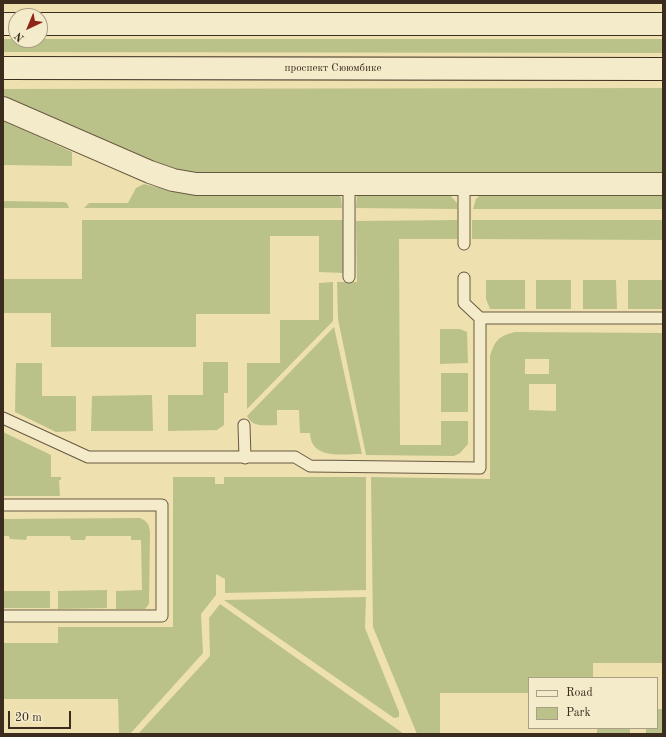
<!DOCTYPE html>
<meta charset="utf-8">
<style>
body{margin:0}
#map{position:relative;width:666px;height:737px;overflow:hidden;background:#eee0af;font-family:"Old Standard TT",serif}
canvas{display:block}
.frame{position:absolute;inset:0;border:4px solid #3b2c1e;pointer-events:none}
.legend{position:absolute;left:528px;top:677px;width:130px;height:52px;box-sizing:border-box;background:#f4ebcb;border:1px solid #aa9f86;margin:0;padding:5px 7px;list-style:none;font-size:12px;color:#3b2c1e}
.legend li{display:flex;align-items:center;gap:8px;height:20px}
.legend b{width:20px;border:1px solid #aa9f86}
.north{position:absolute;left:8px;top:8px;width:40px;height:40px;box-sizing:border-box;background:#f4ebcb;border:1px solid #aa9f86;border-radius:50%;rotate:224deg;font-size:11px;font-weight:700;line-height:16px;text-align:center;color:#3b2c1e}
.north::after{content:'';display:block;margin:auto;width:14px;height:18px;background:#8f2418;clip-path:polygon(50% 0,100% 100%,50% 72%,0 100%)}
.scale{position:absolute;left:8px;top:711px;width:63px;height:18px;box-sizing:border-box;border:2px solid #3b2c1e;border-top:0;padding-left:5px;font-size:12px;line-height:14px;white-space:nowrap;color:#3b2c1e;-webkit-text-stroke:3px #f4ebcb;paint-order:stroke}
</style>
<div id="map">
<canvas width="666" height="737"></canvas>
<div class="frame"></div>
<ul class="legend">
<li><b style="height:5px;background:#f4ebcb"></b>Road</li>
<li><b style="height:11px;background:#bac28a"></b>Park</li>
</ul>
<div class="north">N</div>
<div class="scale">20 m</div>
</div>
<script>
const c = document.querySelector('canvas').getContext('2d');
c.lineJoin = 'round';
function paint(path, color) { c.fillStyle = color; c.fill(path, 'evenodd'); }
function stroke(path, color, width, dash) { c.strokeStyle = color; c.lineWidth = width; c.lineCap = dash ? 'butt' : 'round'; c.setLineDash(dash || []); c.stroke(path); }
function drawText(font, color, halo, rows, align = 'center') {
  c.font = font + ' "Old Standard TT",serif'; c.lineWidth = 4; c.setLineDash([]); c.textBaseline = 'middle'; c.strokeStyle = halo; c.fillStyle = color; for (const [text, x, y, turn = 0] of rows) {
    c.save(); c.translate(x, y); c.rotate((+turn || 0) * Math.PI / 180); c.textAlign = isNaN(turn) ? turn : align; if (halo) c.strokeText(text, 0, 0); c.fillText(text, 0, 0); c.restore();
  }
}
paint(new Path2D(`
 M3 3H663V4H3Z
 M3 39H16V40H40V39H663V53L3 52Z
 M663 88V176L195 175 175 172 75 132 3 95V89Z
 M3 120 72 152V166L3 165Z
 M144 184 172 191 197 194H339L341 198 342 208H84L89 203H128L136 188Z
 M663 192V209H473L476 199 480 195Z
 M449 194 457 203V209L356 208 357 195Z
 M3 201 64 202 67 203 69 208H3Z
 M82 220H343V273L319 272V236H270V314H196V347H51V313H3V279H82Z
 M457 220V239H399L400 445H441V421H468V444L460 453 454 456 366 455 338 319 337 282H357L356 221Z
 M472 220H663V240L472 239Z
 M486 280H525V309H490L486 299Z
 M536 280H571V309H536Z
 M583 280H616L617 309H583Z
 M628 280H663V309H628Z
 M333 282V321L247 409V363H280V320H319V283Z
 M334 327 362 454C342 454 311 460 310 433H300L299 410H277V425C265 425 253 428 247 416Z
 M440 329H460L467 332 468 363 440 364Z
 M515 332 663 333V663H593V678H529V693H440V734H417L373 627 371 477 490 479V356C495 340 499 336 515 332ZM525 359H549V374H525ZM529 384H556V411L529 410Z
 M203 362H228V393H224V425L217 430 168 431V395H203Z
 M16 363H42V396H76V431L56 432 15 412Z
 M441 373H468V412H441Z
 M152 395 153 431H91L92 396Z
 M3 432 51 455V477H61V480H59L60 496H3Z
 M173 477H215V484H224V477H366V590L225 593V579L216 574V595L201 614 203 653 130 734H119L118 699H3V643H58V627H173Z
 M140 518C147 521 149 524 150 532L149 604 145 609H116V591L142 590 141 540H131V536H86L85 540H71L70 536H27L26 540 10 539 9 536H3V519Z
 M107 590V608L58 609V591Z
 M3 591H50V608H3Z
 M366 597 365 628 399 712V717L394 718 224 600Z
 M220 604 404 734H138L210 656 209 618Z
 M657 709H663V734H646V728H657Z
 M597 728H630V734H597Z`), '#bac28a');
const service = new Path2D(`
 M464 183V244
 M349 184V277
 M464 278V303L480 318
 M3 418 88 457H295L310 466 480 468V318H663
 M244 425 245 458
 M3 505H162V616H3`);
const minor = new Path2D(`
 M3 108 150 172 173 180 196 184H663`);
const secondary = new Path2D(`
 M3 24H16
 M40 24H663
 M3 68 663 69`);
stroke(service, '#685942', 13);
stroke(minor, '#685942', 24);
stroke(secondary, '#3b2c1e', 24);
stroke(service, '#f4ebcb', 11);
stroke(minor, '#f4ebcb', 22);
stroke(secondary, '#f4ebcb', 22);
drawText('11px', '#3b2c1e', '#f4ebcb', [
 ["проспект Сююмбике",333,68]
]);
</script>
